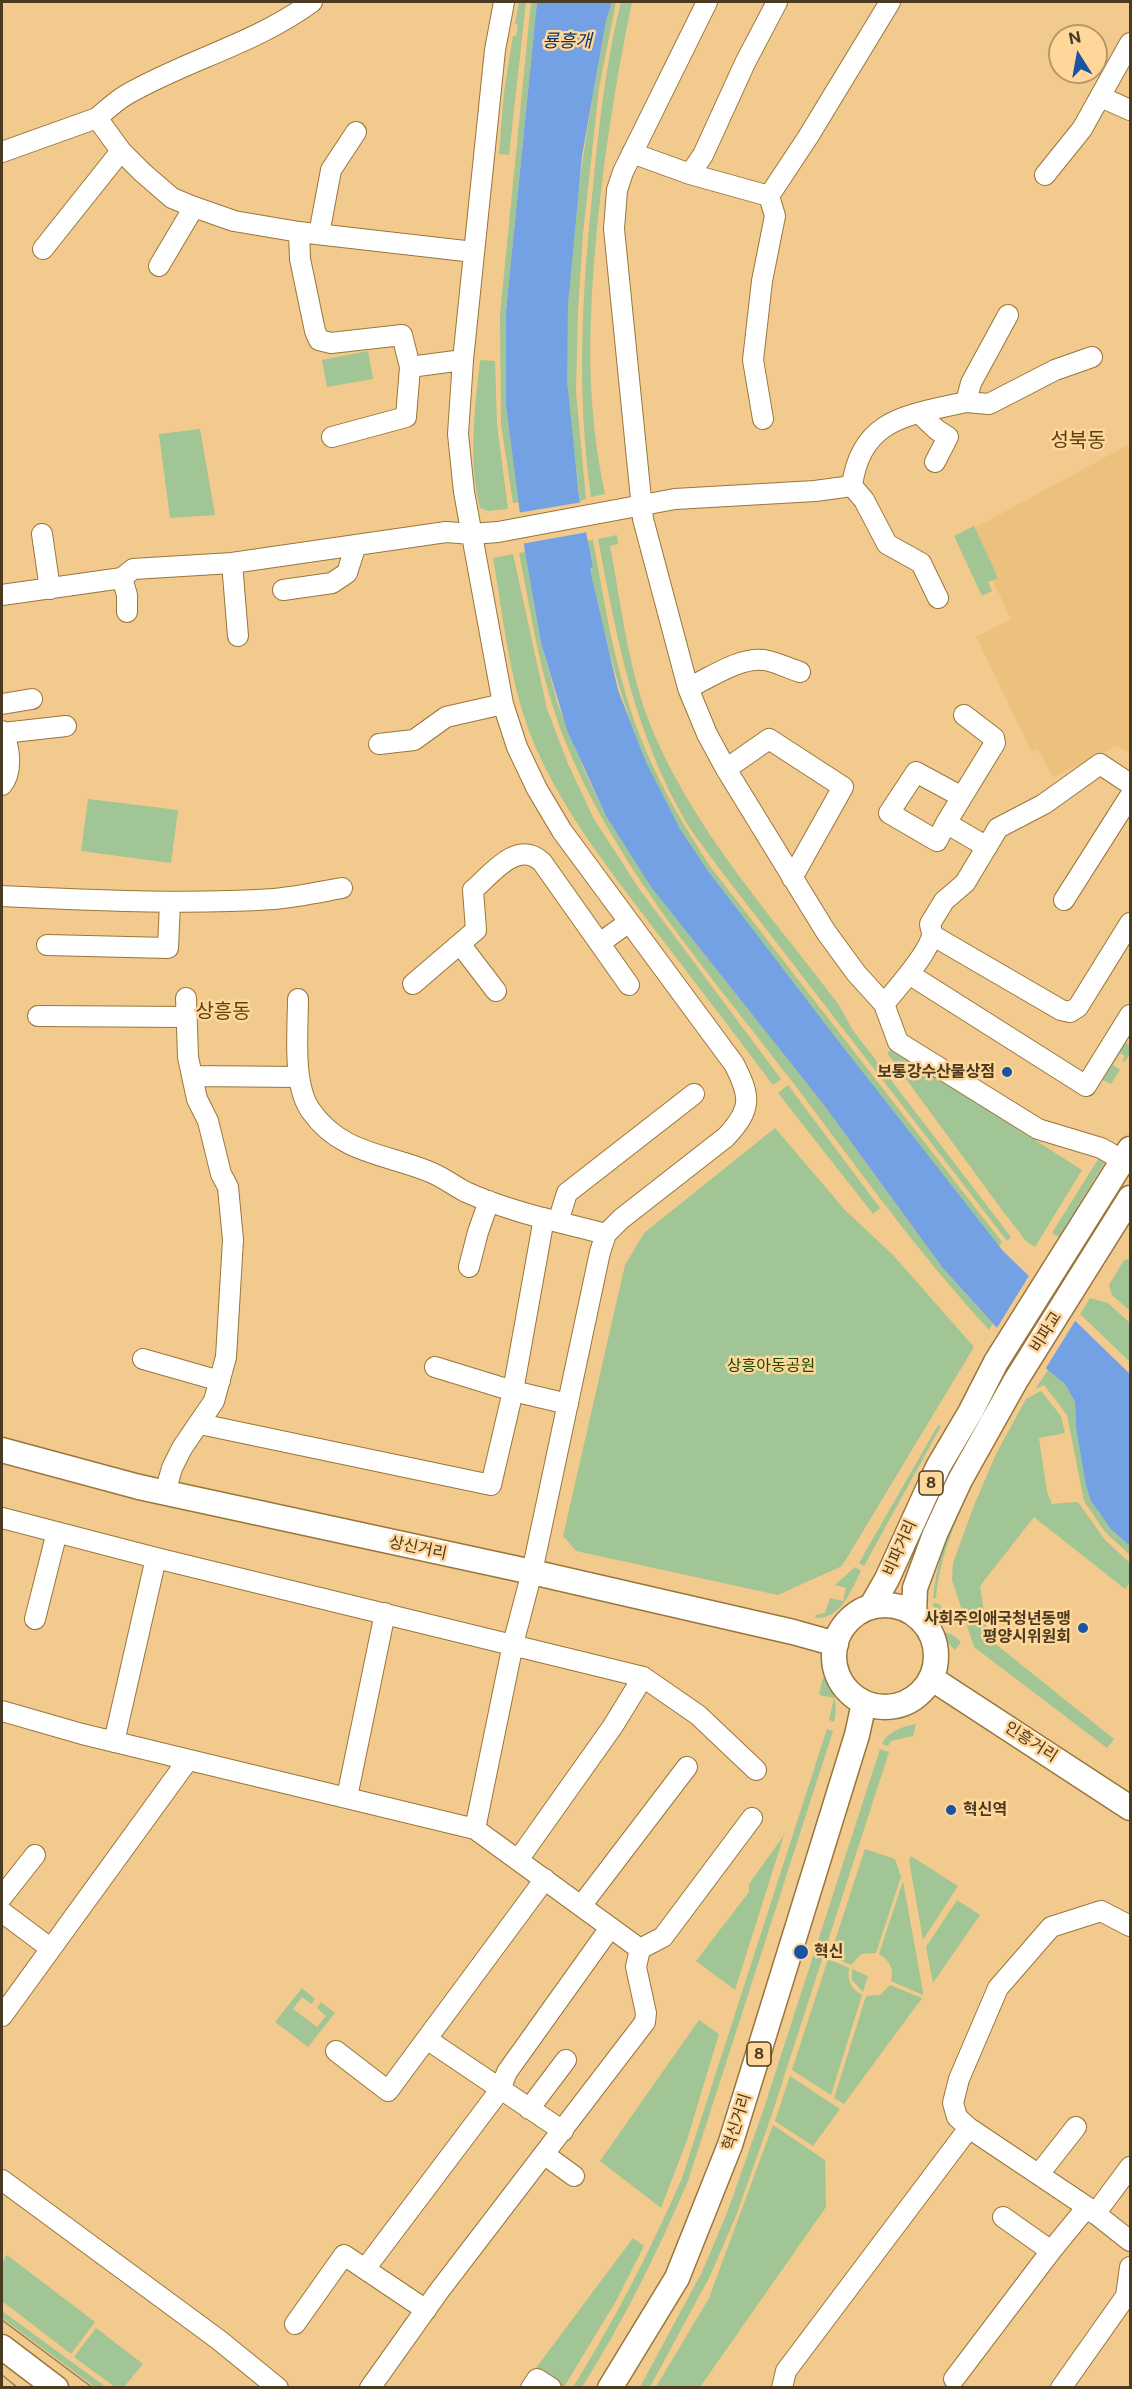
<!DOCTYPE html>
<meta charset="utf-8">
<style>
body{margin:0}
#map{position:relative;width:1132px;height:2389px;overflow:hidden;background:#f2ca8d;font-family:"Public Sans",sans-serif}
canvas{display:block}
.frame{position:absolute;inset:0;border:3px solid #4a3a21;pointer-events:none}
.north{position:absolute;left:1048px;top:24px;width:60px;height:60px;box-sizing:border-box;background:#ffd79a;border:2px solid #b7986a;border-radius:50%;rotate:349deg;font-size:16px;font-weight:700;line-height:24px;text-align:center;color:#4a3a21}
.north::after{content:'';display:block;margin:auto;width:21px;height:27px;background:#1853a4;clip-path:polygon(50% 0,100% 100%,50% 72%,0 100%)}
</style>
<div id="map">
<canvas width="1132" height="2389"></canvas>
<div class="frame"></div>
<div class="north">N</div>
</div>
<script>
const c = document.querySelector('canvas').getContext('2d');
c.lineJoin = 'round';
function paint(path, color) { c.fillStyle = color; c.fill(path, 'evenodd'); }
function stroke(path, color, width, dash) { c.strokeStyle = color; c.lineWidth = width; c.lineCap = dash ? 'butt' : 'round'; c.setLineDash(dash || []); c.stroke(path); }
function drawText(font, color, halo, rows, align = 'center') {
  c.font = font + ' "Public Sans","Noto Sans KR",sans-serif'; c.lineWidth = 5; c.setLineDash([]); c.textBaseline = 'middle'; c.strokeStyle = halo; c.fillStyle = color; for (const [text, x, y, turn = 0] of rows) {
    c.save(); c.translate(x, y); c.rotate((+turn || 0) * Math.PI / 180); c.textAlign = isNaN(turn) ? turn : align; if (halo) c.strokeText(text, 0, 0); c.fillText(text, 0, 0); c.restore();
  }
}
paint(new Path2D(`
 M1130 444V753L1117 746 1053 777 1038 749 1032 752 976 637 1011 619 969 531Z`), '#ecc17d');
paint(new Path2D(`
 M519 2H526L509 155 499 154 504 92 513 36H516L518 25 515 24Z
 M531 2H537L506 311V405L519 502 513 503 501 424 500 314Z
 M612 2H616L599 88 583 234 578 311 576 392 586 499 580 501C576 460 568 419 567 378 564 258 585 139 606 21Z
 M621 2H632C614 88 601 174 594 263 588 346 588 412 605 494L591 497C576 389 582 294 593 187 599 124 606 62 621 2Z
 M368 351 373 379 327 387 322 360Z
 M480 360 495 361 497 425 508 509 488 511 480 508C468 460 475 409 480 360Z
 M200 429 215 515 170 518 159 434Z
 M974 526 998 578 988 582 992 591 982 596 954 536Z
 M617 535 618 544 610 546C622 609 629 677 655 736 698 835 774 919 839 1005L852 1029 1011 1237 1007 1241 718 867C708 852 695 837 686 822 634 732 617 640 598 539Z
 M593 540C602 589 610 640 624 688 642 754 675 814 713 870L1002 1242 999 1246C926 1157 856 1066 787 974 742 916 693 859 660 793 624 717 608 650 590 569L593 567 587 541Z
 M525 552 541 643 558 705 585 772 606 816 651 887 824 1105 942 1267 993 1324 989 1330C918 1253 857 1167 794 1084 709 972 613 866 562 733 540 676 531 613 519 553Z
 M513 554 547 709 568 764 594 819 640 890 781 1079 773 1085C734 1033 694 981 655 930 611 872 565 814 536 748 510 689 504 621 493 558Z
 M88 799 178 810 171 863 81 851Z
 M1129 1034 1130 1035 1126 1043 1130 1046V1053L1125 1062 1122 1061 1125 1056 1120 1053 1113 1065 1120 1070 1111 1084 1101 1079Z
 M892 1049 1082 1170 1035 1247 1026 1241 1002 1210 887 1053Z
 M788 1085 880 1208 873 1214 778 1093Z
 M775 1128 845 1210 894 1256 974 1347 842 1566 778 1595 576 1551 563 1536 625 1265 644 1233Z
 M1100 1156 1106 1160 1059 1237 1052 1233Z
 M1128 1259 1130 1261V1311L1112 1295 1109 1285 1124 1260Z
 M1090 1298 1108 1303 1130 1323V1362L1080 1314Z
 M1048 1370 1065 1384 1075 1402 1076 1427 1098 1512 1130 1546V1555L1105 1532 1084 1501 1067 1415 1044 1385 1035 1389Z
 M1041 1391 1061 1416 1065 1433 1039 1438 1047 1492 1052 1504 1078 1502 1105 1540 1130 1563V1583L1125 1589 1034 1517 980 1586 988 1638 1114 1739 1107 1748 974 1647 952 1580 953 1563 975 1503 997 1452 1026 1399Z
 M938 1425 941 1426 864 1566 859 1563Z
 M988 1450C967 1496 940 1547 936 1598H933C938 1545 964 1496 988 1450Z
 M855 1567 861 1571C851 1590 841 1620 815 1618L816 1615 825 1613 830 1598 843 1601 846 1588 835 1585Z
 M933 1603 939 1604 955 1623 942 1620 939 1630 953 1635 961 1642 955 1650 938 1632Z
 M823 1677C835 1689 838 1706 834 1722L829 1720 834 1698 819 1695Z
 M916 1724 913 1736 891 1741 888 1746 882 1744C887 1732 904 1726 916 1724Z
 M827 1729 833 1731 688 2181C657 2253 624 2321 582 2387H573C615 2320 650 2251 682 2178Z
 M880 1749 889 1752 772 2114 736 2216 710 2276 650 2387H640L702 2272 727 2213 763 2111Z
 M784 1835 735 1990 696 1961 749 1892V1884Z
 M865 1849 895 1859 901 1877 876 1953 861 1954 851 1965 830 1956Z
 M911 1856 958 1886 923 1940 909 1860Z
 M903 1881 923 1992V1995L891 1981C894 1969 890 1961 879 1954Z
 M957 1900 980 1915 933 1983 926 1947Z
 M828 1959 849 1968C847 1981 851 1989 862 1995L831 2095 792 2070Z
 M852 1969 868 1976 863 1992 852 1980Z
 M890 1985 922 1998 844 2104 834 2098 866 1996 880 1995Z
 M302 1988 315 1999 311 2004 302 1997 293 2009 317 2027 326 2016 317 2008 321 2002 335 2013 308 2047 275 2022Z
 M699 2020 719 2034 687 2140 661 2208 600 2161Z
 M790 2076 840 2109 813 2146 775 2121Z
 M773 2125 825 2160 826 2207 700 2387H656L709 2298Z
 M633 2238 644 2246 616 2301 564 2387H559L533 2372Z
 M7 2255 95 2322 71 2354 2 2301V2263Z
 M2 2311 106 2387H95L2 2318Z
 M96 2328 143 2364 124 2387H115L74 2357Z`), '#a1c594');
paint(new Path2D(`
 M537 2H612L606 21 582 156 568 304 567 380 579 497 593 567 590 569 618 690 646 762 680 829 708 871 836 1038 1003 1251 1130 1374V1546L1111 1529 1091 1501 1086 1485 1076 1427 1075 1402 1065 1384 997 1328 942 1267 824 1105 651 887 606 816 567 730 541 643 525 552 506 405V311Z`), '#74a1e3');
paint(new Path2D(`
 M583 502 588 532 521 544 517 513Z
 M1030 1274 1077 1318 1044 1371 995 1331Z`), '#f2ca8d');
const minor = new Path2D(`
 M707 2 623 172 617 190 614 229 643 519 688 688 707 734 726 769 826 932 856 973 884 1004 898 1042 1038 1129 1101 1148 1124 1161
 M1101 97 1130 110
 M97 118C106 110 116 101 126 95 186 60 255 44 312 2
 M2 152 97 118 121 151 142 172 172 198 194 207 234 221 299 232 474 252
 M632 153 690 174 769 196
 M690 174 703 155 745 63 777 2
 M1045 175 1082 129 1130 43
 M299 232 300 259 315 331 319 340 331 343 402 335 410 367 406 417 332 437
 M319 234 331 170 356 132
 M43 249 121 151
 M159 266 194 207
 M410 367 463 360
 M966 402 989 404 1055 370 1092 357
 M919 413 937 430 948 437 935 462
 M763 419 753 360 762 281 775 216 769 196 808 137 890 2
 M852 486 864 500 887 544 921 563 938 598
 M42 534 50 589
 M232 563 238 636
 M122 578 127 595V612
 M283 590 332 583 347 573 356 545
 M2 595 122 578 133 569 232 563 446 532 472 534 498 532 675 499 815 491 852 486C861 417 910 415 966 402L971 383 1008 315
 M688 688C710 678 739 657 764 660 776 662 788 668 800 672
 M2 704 32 699
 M964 715 994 738 995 743 946 823 987 847
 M2 731C10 746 13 772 2 785
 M3 733 66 726
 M379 744 414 740 446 717 503 704
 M726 769 769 739 843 787 792 878
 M946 823 937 841 889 813 916 772 962 797
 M2 896C92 900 183 905 274 899 297 897 320 892 342 888
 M1064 900 1130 796
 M932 935 1061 1010 1070 1012 1078 1007 1130 923
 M600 943 629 922
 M460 944 496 991
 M47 945 168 948 170 902
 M909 974 1086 1086 1130 1015
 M413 984 476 930 473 890C492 874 517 839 542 862L629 985
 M298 999C298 1030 292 1085 311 1111 341 1154 387 1154 430 1172 443 1177 454 1186 466 1192 510 1212 560 1222 606 1234
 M884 1004C895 991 932 949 932 933 932 930 930 927 930 924L944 901 965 883 998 828 1044 804 1100 764 1130 784
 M38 1016 187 1017
 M192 1076 298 1077
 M558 1222 567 1193 694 1094
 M469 1267 478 1232 489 1201
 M143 1359 220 1381
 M435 1367 513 1391 568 1404
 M200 1424 491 1485 513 1391 544 1218
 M165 1493 172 1468 182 1448 214 1401 226 1357 233 1240 228 1187 221 1174 208 1121 197 1099 192 1076 188 1057 186 998
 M2 1518 156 1558 643 1677 698 1715 756 1770
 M35 1619 57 1532
 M2 1711 82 1734 475 1829 640 1949 636 1967 646 2013 645 2022 439 2291 370 2388
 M114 1742 156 1558
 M347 1797 385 1613
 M475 1829 513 1644 532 1572 600 1252 606 1234 621 1219 726 1137C752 1109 751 1097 734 1064L562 831 537 789 517 747 503 704 464 492 458 434 463 360 495 50 504 2
 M518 1860 613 1726 643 1677
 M2 1897 35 1855
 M581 1906 687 1767
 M2 1912 50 1948
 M640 1949 663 1937 752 1818
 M2 2016 188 1760
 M428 2040 563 2131
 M336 2051 388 2091 545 1879
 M529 2109 566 2060
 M969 2128 1087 2207 1130 2241
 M545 2155 574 2176
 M1039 2174 1076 2127
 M2 2180 219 2340 278 2388
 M1095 2214 1130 2167
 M1003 2217 1051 2251
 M365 2269 500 2090 507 2072 610 1928
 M295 2324 344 2255 426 2310
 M954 2379 1051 2251 1087 2207
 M531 2388 537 2379 551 2388
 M782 2388 786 2371 969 2128 957 2117 953 2103 959 2079 998 1988 1051 1927 1101 1911 1130 1926
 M1061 2388 1126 2296 1130 2267`);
const major = new Path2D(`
 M2 1450 139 1487 532 1572 793 1632 836 1644
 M834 1656a51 51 0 1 1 102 0a51 51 0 1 1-102 0Z
 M871 1607 887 1579 938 1467 971 1411 996 1362 1130 1149
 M914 1614 915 1588 935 1534 960 1480 1016 1380 1130 1198
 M931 1678 1130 1808
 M2 2347 56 2388
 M610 2388 677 2278 730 2145 857 1735 864 1703`);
stroke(minor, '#9a763a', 22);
stroke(major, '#9a763a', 27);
stroke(minor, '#fff', 20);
stroke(major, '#fff', 24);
stroke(new Path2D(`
 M2 2320 93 2388
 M2 2375 18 2388`), '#957b51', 1.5);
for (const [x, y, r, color] of [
 [1007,1072,6,"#1853a4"],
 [1083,1628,6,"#1853a4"],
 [951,1810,6,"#1853a4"],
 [801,1952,8,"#1853a4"]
]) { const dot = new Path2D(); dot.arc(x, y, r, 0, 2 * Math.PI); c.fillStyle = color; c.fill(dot); stroke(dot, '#ffd79a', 2); }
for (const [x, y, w] of [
 [931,1483,24],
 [759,2054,24]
]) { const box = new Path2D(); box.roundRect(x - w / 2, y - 12, w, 24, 4.5); c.fillStyle = '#ffd79a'; c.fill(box); stroke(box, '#4a3a21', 1.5); }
drawText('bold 15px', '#4a3a21', null, [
 ["8",931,1483],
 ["8",759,2054]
]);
drawText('bold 16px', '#4a3a21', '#ffd79a', [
 ["보통강수산물상점",995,1072],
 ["사회주의애국청년동맹",1071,1619],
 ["평양시위원회",1071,1637],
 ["혁신역",963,1810,"left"],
 ["혁신",814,1952,"left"]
], 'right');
drawText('16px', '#4a3a21', '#ffd79a', [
 ["비파교",1046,1332,-58],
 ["상신거리",418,1548,12],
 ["비파거리",900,1548,-66],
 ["인흥거리",1031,1742,33],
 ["혁신거리",737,2122,-72]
]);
drawText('16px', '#1a4900', '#ffd79a', [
 ["상흥아동공원",771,1366]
]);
drawText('italic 18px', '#0b3671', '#ffd79a', [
 ["룡흥개",567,41]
]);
drawText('20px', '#5b4011', '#ffd79a', [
 ["성북동",1078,441],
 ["상흥동",223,1012]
]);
</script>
